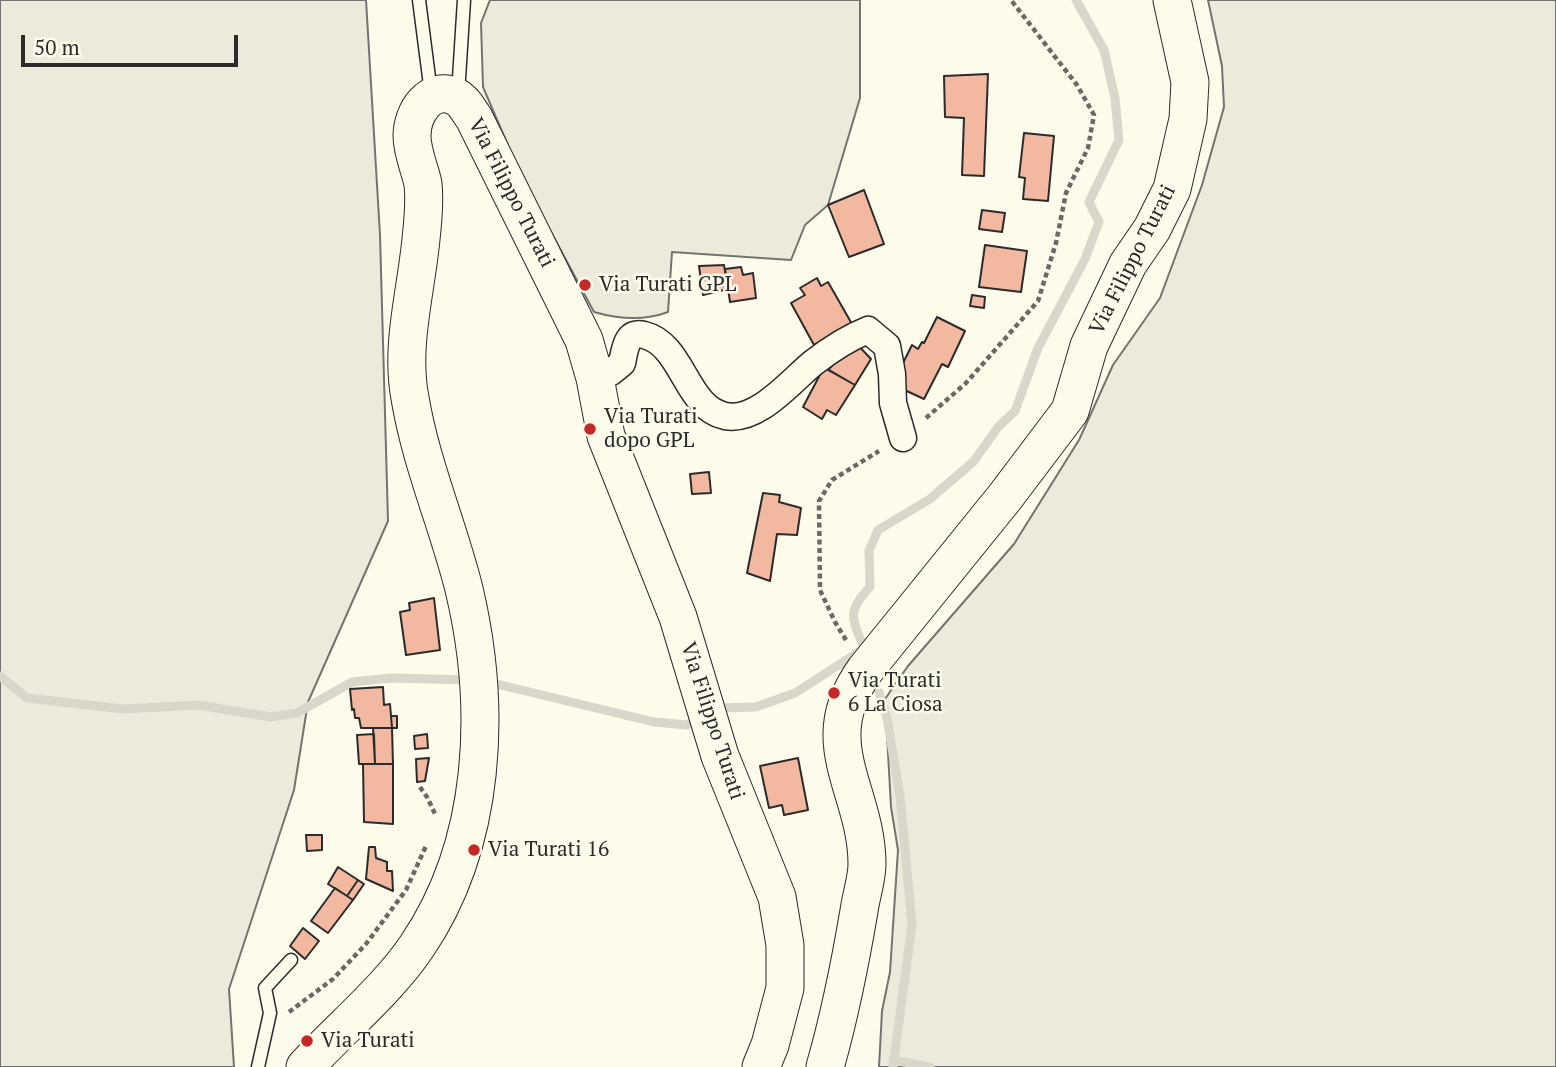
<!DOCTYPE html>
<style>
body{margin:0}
#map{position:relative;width:1556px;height:1067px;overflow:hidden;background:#fdfbea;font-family:"PT Serif",serif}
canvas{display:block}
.scale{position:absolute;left:21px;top:35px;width:217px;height:32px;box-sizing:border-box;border:4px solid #2b2b2b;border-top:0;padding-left:9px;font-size:21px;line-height:24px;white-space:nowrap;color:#2b2b2b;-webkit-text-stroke:5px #fdfbea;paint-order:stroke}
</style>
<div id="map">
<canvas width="1556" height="1067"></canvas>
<div class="scale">50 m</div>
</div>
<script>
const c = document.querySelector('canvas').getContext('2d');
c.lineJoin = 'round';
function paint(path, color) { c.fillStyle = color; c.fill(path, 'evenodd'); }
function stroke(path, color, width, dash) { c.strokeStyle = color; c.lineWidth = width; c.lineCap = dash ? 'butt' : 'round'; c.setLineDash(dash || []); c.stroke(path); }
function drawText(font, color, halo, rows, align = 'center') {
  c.font = font + ' "PT Serif",serif'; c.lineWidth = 5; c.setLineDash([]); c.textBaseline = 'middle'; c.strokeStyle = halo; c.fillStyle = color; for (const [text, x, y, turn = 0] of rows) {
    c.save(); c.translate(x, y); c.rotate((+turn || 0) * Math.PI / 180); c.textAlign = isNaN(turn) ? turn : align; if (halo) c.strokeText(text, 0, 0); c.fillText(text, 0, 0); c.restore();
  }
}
const green = new Path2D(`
 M0 0H366L380 235 388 521 308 702 294 790 229 989 234 1067H0Z
 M490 0H860V98L828 205 805 225 791 260 672 252 668 312C644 321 618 319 594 312L522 178 483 87 481 23Z
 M1208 0H1556V1067H879L882 1011 890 972 898 850 891 807 885 699 908 666 1014 544 1079 440 1113 365 1160 298 1202 185 1224 107 1222 66Z`);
paint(green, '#ecebdb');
stroke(green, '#74746e', 2);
stroke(new Path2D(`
 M865 650C853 620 845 613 870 587L869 551 878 530 930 499 974 461 998 427 1015 411 1038 348 1085 259 1099 222 1089 202 1119 140 1115 98 1104 50 1076 0
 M0 676 27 698 123 709 198 705 271 717 297 713 352 682 391 678 470 680
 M488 682 654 722 687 725 701 717
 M879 692 887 718 900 796 912 924 893 1067
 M716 708 756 707 795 693 862 650
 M893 1060 930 1067`), '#d8d7c9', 9);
const building = new Path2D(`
 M988 74 984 176 962 175 964 118 945 117 944 76Z
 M1024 133 1054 136 1048 201 1023 199 1025 178 1019 177Z
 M864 190 884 244 849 257 828 205Z
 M982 210 1005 213 1002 232 979 229Z
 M985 245 1027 251 1021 292 979 287Z
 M724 265 728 289 703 295 699 266Z
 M741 267 743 275 753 273 756 298 730 302 725 269Z
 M817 278 821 286 828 282 852 324 814 345 791 303 805 295 800 288Z
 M972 295 985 297 984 308 970 306Z
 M937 317 965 331 948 367 942 364 924 399 898 387V373L912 345 918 349 922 342 924 343Z
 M855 342 871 359 855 385 828 370Z
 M824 367 855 385 836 415 827 410 822 419 803 407Z
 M709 472 711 493 692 494 690 474Z
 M763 493 780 495 779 502 801 508 797 535 777 534 770 581 747 573Z
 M434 598 440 650 406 655 400 612 410 610 409 603Z
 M383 687 384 705 390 704 392 728H361L359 718H355L354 709 352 710 350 689Z
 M391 716H397V728H392Z
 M373 728H392L393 764H375Z
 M374 734 375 764H359L357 735Z
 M427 734 428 748 415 749 414 736Z
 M429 758 425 781 417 782 416 759Z
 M798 758 808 810 784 815 782 805 769 808 760 766Z
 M363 764H393V824L364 822Z
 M306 835H322V850L307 851Z
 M369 847H375L376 858 387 862V871H392L393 891 366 879Z
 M338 867 358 880 347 896 328 884Z
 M358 880 364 884 353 900 347 896Z
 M335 888 353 900 328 933 311 921Z
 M303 928 319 941 305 959 290 946Z`);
paint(building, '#f2b8a0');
stroke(building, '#2b2b2b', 2);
const service = new Path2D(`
 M419 0 431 93
 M458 94 464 0
 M258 1067 270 1013 265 988 291 960`);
const minor = new Path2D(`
 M595 378 611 372 622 363C625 350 626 330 644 335 674 342 683 382 702 402 708 409 717 414 725 416 757 423 791 381 813 363 831 349 848 338 868 330L887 346 892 374 893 403 903 438`);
const secondary = new Path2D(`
 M305 1067C340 1029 389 988 417 946 487 843 492 707 464 589 448 525 421 464 410 398 400 346 416 292 421 239 423 221 425 202 423 184 420 169 412 152 412 136 412 113 430 84 456 97 464 101 469 111 474 118L584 340 595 378 606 436 678 617 720 756 777 897 785 945V988L770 1045 761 1067
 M825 1067C840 1015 850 964 859 911 861 896 867 879 867 864 867 790 812 743 865 670L1005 497 1070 411 1089 346 1128 264 1152 229 1172 189 1188 119 1190 82 1172 0`);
stroke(service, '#2b2b2b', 15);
stroke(minor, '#2b2b2b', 29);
stroke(secondary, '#2b2b2b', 39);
stroke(new Path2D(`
 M926 418 966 383 1038 301 1056 243 1066 193 1088 148 1094 115 1077 85 1011 0
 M846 640 835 622 820 590 819 501 832 480 879 451
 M420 787 427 797 436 816
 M289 1012 333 979 366 944 406 890 426 846`), '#6a6964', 4.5, [5, 3.5]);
stroke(service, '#fdfbea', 12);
stroke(minor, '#fdfbea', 26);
stroke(secondary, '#fdfbea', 37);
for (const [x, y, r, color] of [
 [585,285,7,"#c62828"],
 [590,429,7,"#c62828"],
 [834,693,7,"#c62828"],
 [474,850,7,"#c62828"],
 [307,1041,7,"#c62828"]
]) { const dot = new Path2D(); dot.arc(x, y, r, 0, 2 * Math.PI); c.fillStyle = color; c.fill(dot); stroke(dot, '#fdfbea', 2.5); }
drawText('21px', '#2b2b2b', '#fdfbea', [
 ["Via Filippo Turati",511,193,63],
 ["Via Filippo Turati",1133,260,-63],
 ["Via Filippo Turati",712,721,72]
]);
drawText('21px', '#2b2b2b', '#fdfbea', [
 ["Via Turati GPL",599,285],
 ["Via Turati",604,417],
 ["dopo GPL",604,441],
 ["Via Turati",848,681],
 ["6 La Ciosa",848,705],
 ["Via Turati 16",488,850],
 ["Via Turati",321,1041]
], 'left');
</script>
